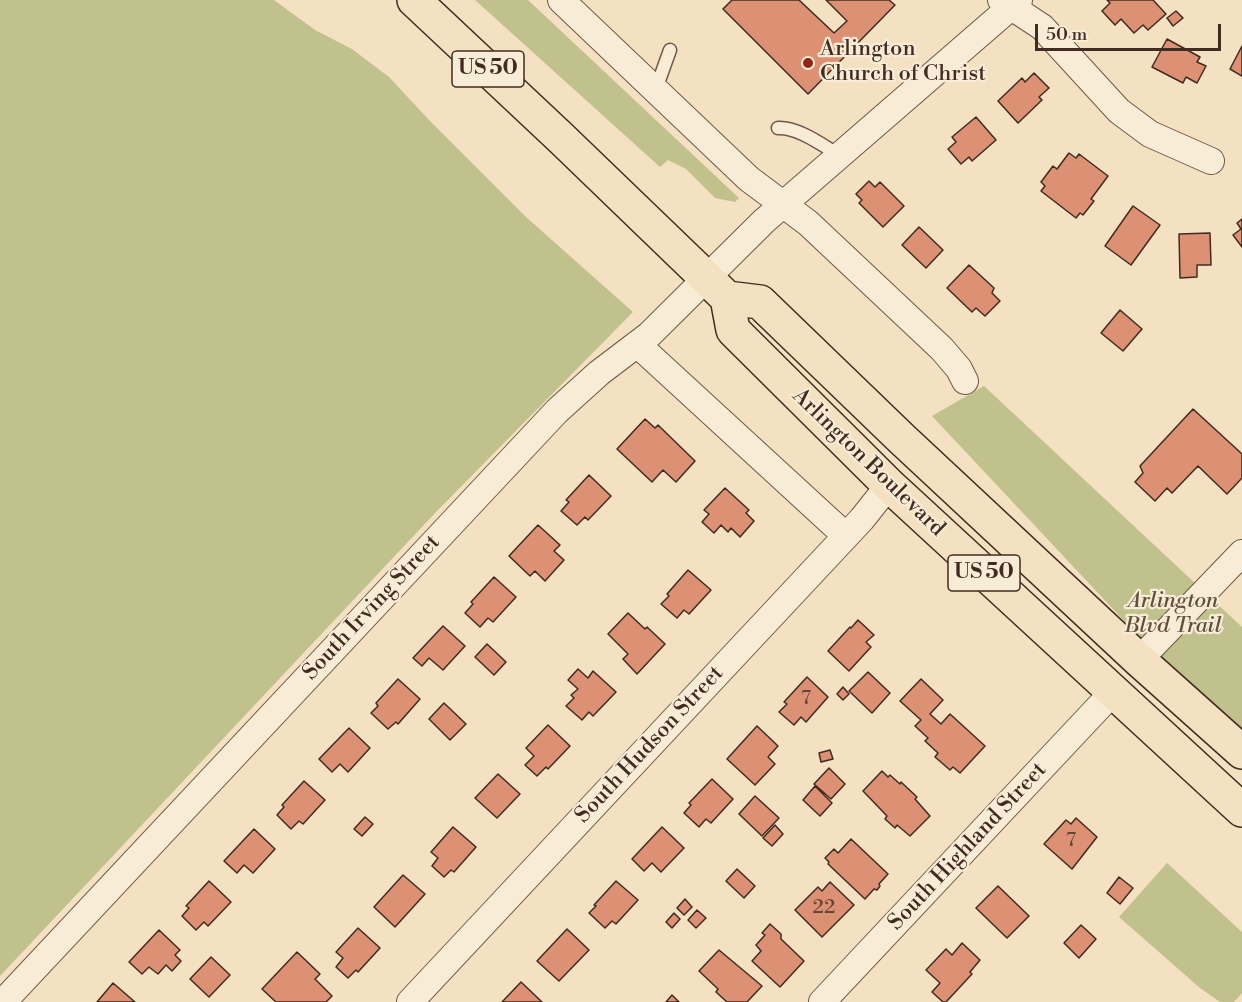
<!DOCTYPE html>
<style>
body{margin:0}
#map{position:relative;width:1242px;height:1002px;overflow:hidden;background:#f4e1c1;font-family:"Libre Bodoni",serif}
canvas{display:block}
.scale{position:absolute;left:1035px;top:24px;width:186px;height:27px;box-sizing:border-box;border:3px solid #422b20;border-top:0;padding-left:8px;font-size:18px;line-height:21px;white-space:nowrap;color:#422b20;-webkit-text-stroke:4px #f8ecd7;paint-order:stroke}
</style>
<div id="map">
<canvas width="1242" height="1002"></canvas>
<div class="scale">50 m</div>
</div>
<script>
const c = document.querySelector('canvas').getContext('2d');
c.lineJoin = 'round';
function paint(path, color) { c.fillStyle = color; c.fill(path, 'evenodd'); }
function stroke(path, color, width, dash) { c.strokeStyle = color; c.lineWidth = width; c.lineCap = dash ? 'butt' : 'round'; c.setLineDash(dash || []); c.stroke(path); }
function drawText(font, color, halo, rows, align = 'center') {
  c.font = font + ' "Libre Bodoni",serif'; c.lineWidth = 4.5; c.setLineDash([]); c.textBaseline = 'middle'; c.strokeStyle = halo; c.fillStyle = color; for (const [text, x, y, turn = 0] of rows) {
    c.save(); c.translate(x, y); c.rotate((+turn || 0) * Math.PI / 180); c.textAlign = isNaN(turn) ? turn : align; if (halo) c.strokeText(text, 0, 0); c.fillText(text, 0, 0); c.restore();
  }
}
paint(new Path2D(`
 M0 0H274L315 30 352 49 389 77 429 120 526 217 633 312 437 511 0 976Z
 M475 0H528L739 198 735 202 715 198 686 169 668 160 660 167Z
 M984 386 1242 627V732L1128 625 932 416Z
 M1167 863 1242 932V993L1234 1002H1220L1200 988 1119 917Z`), '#c1c18e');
const building = new Path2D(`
 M732 0H799L834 33 847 21 826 0H889L895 5 808 94 723 9Z
 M1107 0H1153L1166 14 1148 30 1143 25 1134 33 1121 19 1115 25 1102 11 1110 3Z
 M1176 11 1183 18 1173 26 1167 18Z
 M1167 39 1200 57 1197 62 1206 66 1197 83 1186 77 1183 83 1152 67Z
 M1242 46V76L1230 69Z
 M1034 73 1049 88 1039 97 1042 100 1018 123 998 101 1022 78 1025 82Z
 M976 117 996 140 972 161 969 157 961 164 948 149 956 142 952 137Z
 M1069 153 1076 158 1079 154 1108 176 1091 199 1094 201 1083 215 1080 213 1076 218 1041 191 1045 186 1041 182 1053 166 1057 169Z
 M869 181 875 187 880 182 904 206 883 227 859 203 862 200 856 194Z
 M1133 206 1160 225 1131 265 1105 246Z
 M1242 219V247L1233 235 1241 229 1237 223Z
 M919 227 943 250 926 268 902 245Z
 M1210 233 1211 265H1197V277L1180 278 1179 234Z
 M969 265 994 288 992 293 1000 301 985 316 976 308 972 312 947 288Z
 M1120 310 1142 329 1123 351 1101 333Z
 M1193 409 1242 454V478L1227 494 1198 466 1172 493 1167 488 1155 501 1135 482 1143 473 1140 466Z
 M645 419 655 428 658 425 695 461 676 482 663 470 652 482 617 449Z
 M589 475 611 496 588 520 585 517 577 525 561 511 569 502 566 500Z
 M725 488 749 510 746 513 754 521 740 537 731 528 728 532 721 525 714 533 702 522 709 514 704 510Z
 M538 525 560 545 554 551 564 560 545 581 535 571 530 576 509 556Z
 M688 570 711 590 689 614 684 610 677 618 661 604 669 596 667 594Z
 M494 577 516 597 493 622 488 618 480 627 465 613 473 604 471 602Z
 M628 613 645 629 647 627 665 644 637 674 623 659 628 654 608 634Z
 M858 620 874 635 866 642 871 647 849 671 828 651 850 627 851 628Z
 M443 626 465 646 443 670 429 658 422 666 413 658Z
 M487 644 506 662 494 675 475 657Z
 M578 669 588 678 593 671 616 692 593 716 589 712 582 720 566 706 574 698 571 695 578 689 568 680Z
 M868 672 890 693 872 713 849 691Z
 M807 677 828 697 806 722 801 717 794 725 779 712 787 704 784 702Z
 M398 679 420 699 398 724 396 722 388 729 371 713 378 706 376 703Z
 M921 679 943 700 930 714 941 724 950 714 985 746 960 773 953 767 950 770 935 757 938 753 925 741 928 738 915 726 921 720 900 701Z
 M843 687 849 694 843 700 837 694Z
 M444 703 466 724 450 740 429 719Z
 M548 725 570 746 548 769 546 767 537 776 525 765 534 756 526 748Z
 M757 726 778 746 768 757 775 764 755 785 727 759Z
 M349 728 370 748 348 772 340 764 332 772 319 759Z
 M830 750 833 759 821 762 819 753Z
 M829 768 845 784 831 799 814 784Z
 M882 771 888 777 890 775 900 784 901 782 917 797 915 799 930 816 910 836 897 825 895 828 885 819 887 816 863 791Z
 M498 774 520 794 497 818 475 798Z
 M712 779 733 799 711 823 706 819 699 827 684 813 691 805 689 803Z
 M304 781 325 800 303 824 299 821 291 829 277 815 284 807 282 805Z
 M815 786 832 803 820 816 803 800Z
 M755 796 779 818 762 836 739 814Z
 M365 817 373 824 362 836 354 829Z
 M1076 818 1097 837 1072 869 1044 844 1066 820 1071 824Z
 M775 825 783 834 772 846 763 838Z
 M453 827 476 847 454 872 451 870 444 877 432 866 438 858 431 852Z
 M662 827 684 848 661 872 652 863 644 871 632 859Z
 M254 829 275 849 253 873 244 865 237 873 224 861Z
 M851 839 888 874 879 884 880 886 877 890 874 889 865 899 828 864 829 862 825 858 834 849 838 853Z
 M737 869 755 886 744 898 726 881Z
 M403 875 425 894 395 927 374 907Z
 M1119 877 1133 888 1120 904 1107 893Z
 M209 881 231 902 208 926 204 922 196 930 182 916 189 908 186 906Z
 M616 881 638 900 616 924 612 921 605 928 589 913 596 906 594 905Z
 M830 882 854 905 822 937 795 910 818 887 822 891Z
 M998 886 1029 916 1007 938 976 908Z
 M685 899 692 907 684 915 677 908Z
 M697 910 706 918 696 928 688 920Z
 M674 913 680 919 672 928 666 922Z
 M770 924 781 934V939L804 961 780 987 752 961 761 951 756 945 765 935 762 933Z
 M1081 925 1096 939 1079 958 1064 943Z
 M358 928 380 948 358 972 356 970 348 978 336 967 343 958 336 952Z
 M567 929 589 950 559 981 537 961Z
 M159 930 180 950 175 955 181 961 172 971 166 965 158 974 149 967 142 974 129 962Z
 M962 943 980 960 970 972 972 974 946 1002H943L932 992 940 983 926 970 946 949 952 955Z
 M719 950 762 986 747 1002H727L716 992 718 989 699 971Z
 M297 952 320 974 315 979 332 996 326 1002H276L262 989Z
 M211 957 230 975 209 997 190 979Z
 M521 982 542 1002H502Z
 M113 983 135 1002H97Z
 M672 995 679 1002H666Z`);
paint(building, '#dc9074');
stroke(building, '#422b20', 1.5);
const lane = new Path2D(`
 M656 89 670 50
 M778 128C798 127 822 145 839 155`);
const street = new Path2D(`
 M561 0 749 179 808 223 942 349 959 369 965 381
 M1001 0 1042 27 1119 111 1150 134 1211 161
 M637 344 846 536
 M1139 660 1242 553
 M3 1002 557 411 599 373 649 335 764 221 1019 0
 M410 1002 862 519 889 485
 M822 1002 1113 692`);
const highway = new Path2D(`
 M414 0 561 138 727 298 733 330 889 485 1242 810
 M727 298 760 302 901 438 1139 660 1242 752`);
stroke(lane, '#6e5848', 15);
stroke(street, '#6e5848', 28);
stroke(highway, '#422b20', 36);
stroke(lane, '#f8ecd7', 12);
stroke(street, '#f8ecd7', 26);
stroke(highway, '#f4e1c1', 33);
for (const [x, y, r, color] of [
 [808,63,6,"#8f2418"]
]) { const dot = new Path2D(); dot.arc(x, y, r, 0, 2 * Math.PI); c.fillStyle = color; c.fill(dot); stroke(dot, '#f8ecd7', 2); }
drawText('20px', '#684435', null, [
 ["7",806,699],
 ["7",1071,841],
 ["22",824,908]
]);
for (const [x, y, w] of [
 [488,69,72],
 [984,573,72]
]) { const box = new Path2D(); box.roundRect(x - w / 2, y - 18, w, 36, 4.5); c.fillStyle = '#f8ecd7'; c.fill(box); stroke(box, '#422b20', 1.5); }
drawText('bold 21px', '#422b20', null, [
 ["US 50",488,69],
 ["US 50",984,573]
]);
drawText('22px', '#422b20', '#f8ecd7', [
 ["Arlington",820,50],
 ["Church of Christ",820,75]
], 'left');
drawText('22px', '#422b20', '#f8ecd7', [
 ["Arlington Boulevard",868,463,44],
 ["South Irving Street",372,608,-47],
 ["South Hudson Street",650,745,-47],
 ["South Highland Street",968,847,-47]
]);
drawText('italic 22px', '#62503c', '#f8ecd7', [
 ["Arlington",1173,602],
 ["Blvd Trail",1173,627]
]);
</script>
